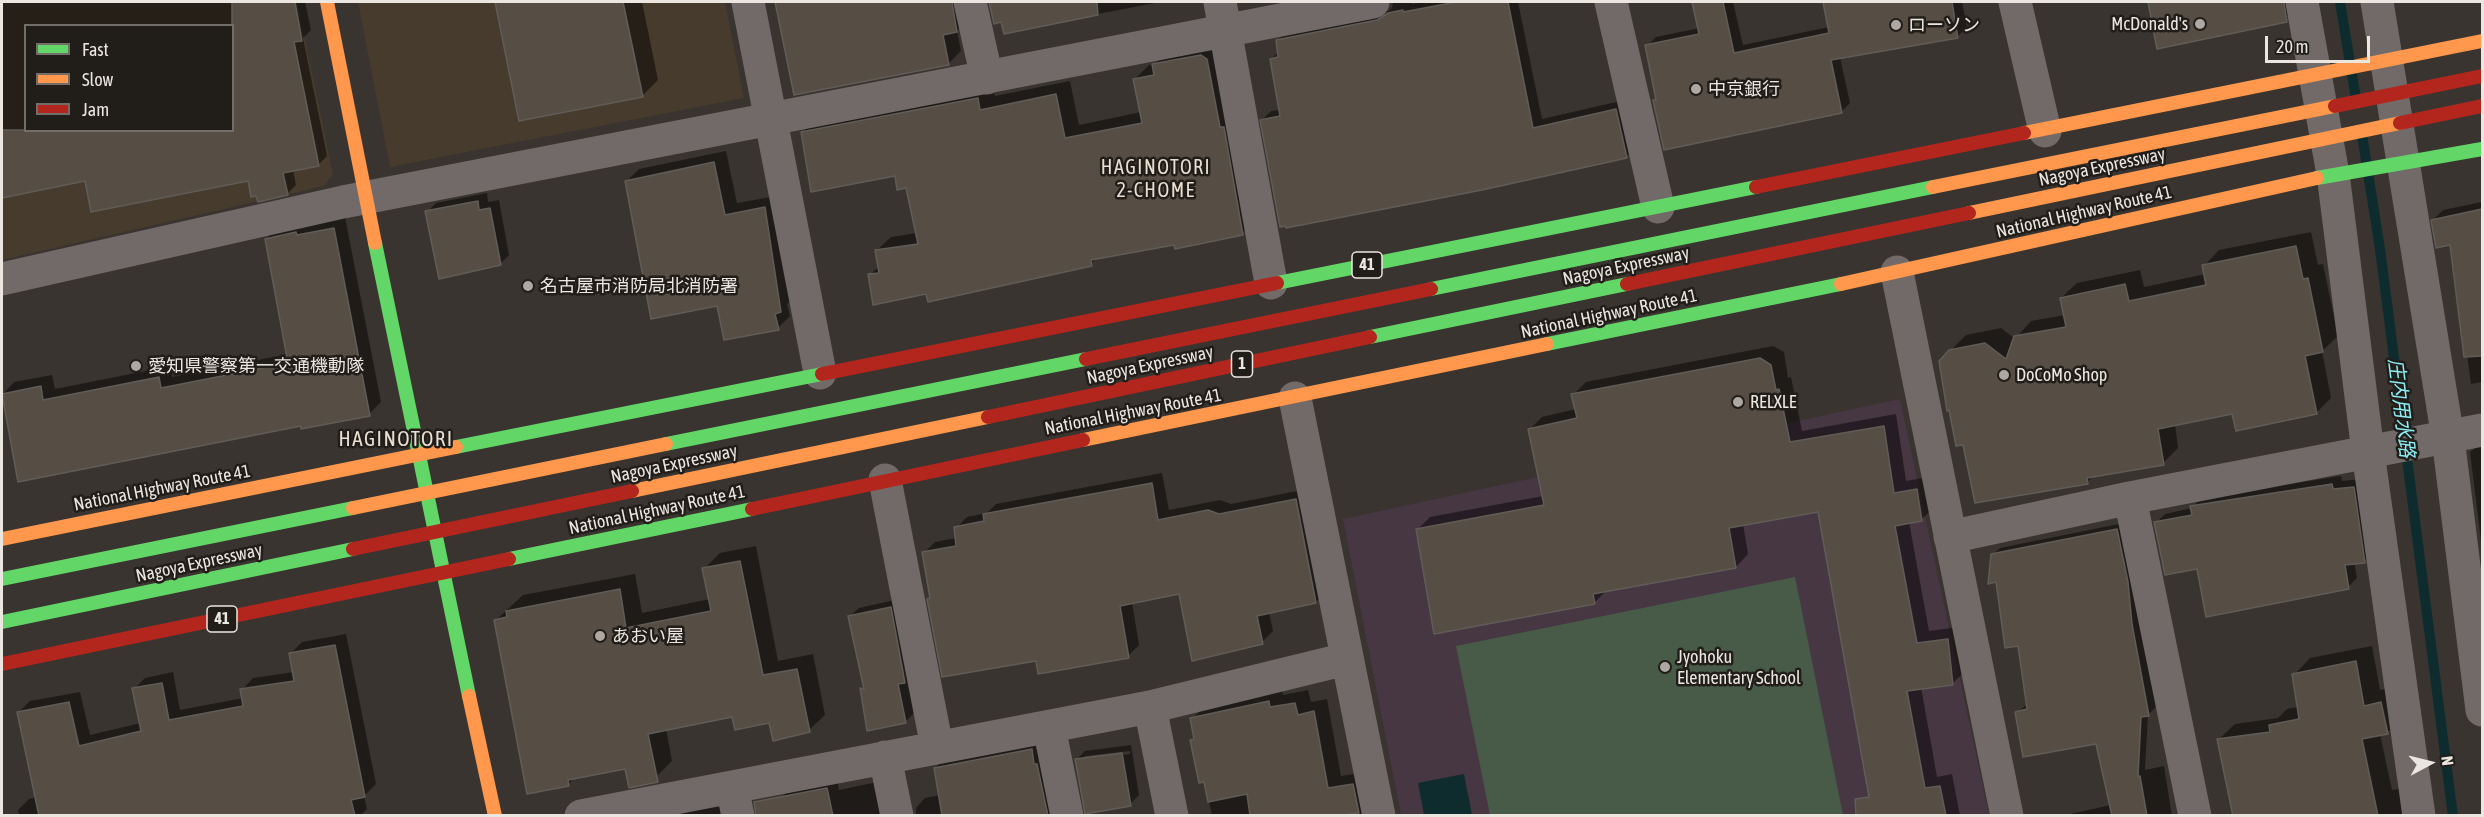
<!DOCTYPE html>
<meta charset="utf-8">
<style>
body{margin:0}
#map{position:relative;width:2484px;height:817px;overflow:hidden;background:#39342f;font-family:"Asap Condensed",sans-serif}
canvas{display:block}
.frame{position:absolute;inset:0;border:3px solid #ebe6e0;pointer-events:none}
.legend{position:absolute;left:24px;top:24px;width:210px;height:108px;box-sizing:border-box;background:#211d19;border:2px solid #726d69;margin:0;padding:8px 10px;list-style:none;font-size:18px;color:#ebe6e0}
.legend li{display:flex;align-items:center;gap:12px;height:30px}
.legend b{width:30px;border:2px solid #726d69}
.north{position:absolute;left:2400px;top:733px;width:60px;height:60px;-webkit-text-stroke:4px #211d19;paint-order:stroke;rotate:83deg;font-size:16px;font-weight:700;line-height:24px;text-align:center;color:#ebe6e0}
.north::after{content:'';display:block;margin:auto;width:21px;height:27px;background:#ebe6e0;clip-path:polygon(50% 0,100% 100%,50% 72%,0 100%)}
.scale{position:absolute;left:2265px;top:36px;width:105px;height:27px;box-sizing:border-box;border:3px solid #ebe6e0;border-top:0;padding-left:8px;font-size:18px;line-height:21px;white-space:nowrap;color:#ebe6e0;-webkit-text-stroke:4px #211d19;paint-order:stroke}
</style>
<div id="map">
<canvas width="2484" height="817"></canvas>
<div class="frame"></div>
<ul class="legend">
<li><b style="height:8px;background:#63d668"></b>Fast</li>
<li><b style="height:8px;background:#ff974d"></b>Slow</li>
<li><b style="height:8px;background:#b3261e"></b>Jam</li>
</ul>
<div class="north">N</div>
<div class="scale">20 m</div>
</div>
<script>
const c = document.querySelector('canvas').getContext('2d');
c.lineJoin = 'round';
function paint(path, color) { c.fillStyle = color; c.fill(path, 'evenodd'); }
function stroke(path, color, width, dash) { c.strokeStyle = color; c.lineWidth = width; c.lineCap = dash ? 'butt' : 'round'; c.setLineDash(dash || []); c.stroke(path); }
function drawText(font, color, halo, rows, align = 'center') {
  c.font = font + ' "Asap Condensed","Noto Sans JP",sans-serif'; c.lineWidth = 5; c.setLineDash([]); c.textBaseline = 'middle'; c.strokeStyle = halo; c.fillStyle = color; for (const [text, x, y, turn = 0] of rows) {
    c.save(); c.translate(x, y); c.rotate((+turn || 0) * Math.PI / 180); c.textAlign = isNaN(turn) ? turn : align; if (halo) c.strokeText(text, 0, 0); c.fillText(text, 0, 0); c.restore();
  }
}
paint(new Path2D(`
 M2 2H297L333 174 324 186 2 260ZM26 26H232V130H26Z
 M358 2H725L744 98 390 167Z`), '#463b2c');
paint(new Path2D(`
 M1900 399 1989 815H1401L1343 519Z`), '#463742');
paint(new Path2D(`
 M1795 577 1843 815H1490L1456 646Z`), '#475b48');
paint(new Path2D(`
 M1464 774 1472 815H1424L1418 783Z`), '#0e2c2d');
paint(new Path2D(`
 M2 2H305L311 30 303 38 327 156 318 165 293 170 296 185 287 194H258L249 179 86 180 2 197ZM26 26H232V130H26Z
 M497 2H642L658 80 642 96 520 119Z
 M776 2H966L969 18 957 31 961 51 948 64 795 94Z
 M991 2H1160L1005 32 1002 20 995 22Z
 M1393 2H1412V4L1423 2H1518L1542 119 1625 100 1636 147 1627 156 1262 120 1271 111 1280 110 1271 59 1279 52 1278 40 1287 31 1388 11 1392 8Z
 M1694 2H1733L1743 45 1829 27 1824 2H1962L1967 27 1958 36 1840 57 1850 103 1842 111 1654 101 1658 98 1647 46 1656 37 1700 28Z
 M2150 2H2297L2298 5 2282 22 2158 47Z
 M1216 41 1257 219 1242 233 1098 257 1091 264 927 292 870 275 879 266 876 251 891 237 917 233 908 186 896 174 801 134 816 119 992 84 995 96 1070 81 1079 125 1141 112 1135 79 1149 65 1155 64 1168 50Z
 M726 151 737 203 776 196 792 299 787 304 790 316 778 328 719 305 627 181 639 169Z
 M487 193 488 202 499 200 509 255 500 264 427 212 436 203Z
 M2482 202V382L2471 384 2452 243 2433 220 2443 210Z
 M345 217 381 402 369 414 302 424 19 480 2 395 14 382 52 375 55 389 171 366 172 377 288 354 266 239 278 227Z
 M2311 232 2318 265 2323 264 2338 336 2322 351 2331 398 2316 413 2233 412 2175 424 2178 448 2163 463 2094 476 2087 482 1950 351 1966 335 2001 328 2015 339 2031 321 2065 315 2061 298 2077 283 2140 270 2144 287 2206 274 2204 266 2219 250Z
 M1773 346 1784 352 1788 378 1791 377 1802 431 1896 414 1906 481 1929 477 1934 507 1922 519 1909 522 1929 631 1960 627 1965 671 1952 684 1921 687 1937 777 1952 774 1960 816H1874L1820 510 1743 524 1748 554 1736 567 1607 590 1594 603 1418 529 1430 517 1543 496 1530 429 1542 417 1576 409 1573 395 1586 382Z
 M2482 443V541H2481L2470 452Z
 M1162 473 1169 510 1220 500 1231 504 1307 489 1327 591 1316 602 1269 612 1273 631 1262 642 1180 592 1132 602 1139 645 1128 656 1038 659 931 597 924 553 935 542 956 538V528L967 517 987 513 996 504Z
 M2341 476 2342 481 2363 479 2373 552 2364 561 2354 562 2357 578 2348 587 2199 567 2156 523 2165 514 2192 508 2201 498Z
 M2124 523 2156 707 2148 715 2145 770 2164 766 2172 816H2061L2111 805 2098 742 2017 712 2028 704 2019 644 1992 555 2000 548Z
 M756 546 778 661 813 654 825 715 809 730 733 715 666 729 672 761 656 777 626 767 575 777 568 785 496 620 523 595 635 574 642 613 710 599 704 569 720 553Z
 M899 599 914 713 905 722 861 689 865 686 849 617 859 608Z
 M346 634 376 784 364 796 367 809 360 816H19L18 810 29 799 37 797 19 712 30 701 80 692 90 735 141 723 134 689 145 678 173 672 180 710 243 698 242 690 253 678 294 672 290 654 302 642Z
 M2372 646 2380 690 2397 687 2403 716 2387 733 2380 734 2392 790 2412 787 2418 816H2235L2218 740 2235 724 2278 718 2287 709 2298 707 2294 675 2310 658Z
 M1282 689 1283 695 1308 690 1311 702 1327 699 1341 776 1366 772 1373 816H1212L1205 781 1191 740 1195 736 1192 719 1205 706Z
 M1041 740 1051 816H916V808L925 798 940 795 935 768 945 759Z
 M1131 745 1139 795 1130 804 1076 760 1085 751ZM1130 751V754L1085 759V756Z
 M837 779 839 790 882 781 890 816H785L781 798 791 788Z
 M720 802 723 816H661Z`), '#0007');
stroke(new Path2D(`
 M2340 2 2356 99
 M2362 135 2380 249 2453 816`), '#0e2c2d', 10);
const building = new Path2D(`
 M232 2H295L302 41 294 42 319 166 283 173 288 195 258 202 256 196 251 197 248 181 91 212 85 181 2 198V130H232Z
 M495 2H623L643 97 519 121Z
 M775 2H952L957 32 943 35 949 65 794 95Z
 M989 2H1097L1098 15 1004 34 1001 22 994 24Z
 M1456 2H1508L1533 128 1616 109 1627 158 1482 190 1286 228V226L1280 227 1260 120 1280 116 1270 59 1278 57 1276 40 1377 20 1388 13 1403 10V12Z
 M1692 2H1723L1734 53 1829 33 1823 2H1952L1958 38 1831 60 1842 113 1664 150 1653 100H1656L1645 45 1699 34Z
 M2148 2H2284L2287 22 2157 49Z
 M1201 55 1207 59 1220 127H1224L1243 235 1175 249 1174 245 1091 260 1092 266 928 302 926 294 873 305 868 274 879 273 875 250 918 244 906 188 897 190 895 176 811 192 801 132 978 98 980 110 1056 94 1065 138 1142 123 1133 79 1154 75 1152 64Z
 M714 162 725 215 765 207 781 312 775 314 779 330 724 340 717 306 651 319 625 181Z
 M478 201 479 210 490 208 501 265 439 279 425 211Z
 M2482 209V356L2464 357 2450 245 2436 248 2431 220Z
 M334 228 370 416 301 429V426L18 482 2 394 41 386 43 400 159 377 161 388 288 363 265 239 296 232 297 235Z
 M2296 246 2303 279 2308 278 2323 352 2305 356 2317 414 2236 431 2232 414 2158 429 2164 465 2087 478 2088 484 1975 503 1963 445 1956 446 1949 410 1947 411 1939 361 1949 350 1985 343 2006 359 2014 336 2066 327 2060 298 2125 284 2129 301 2206 285 2202 265Z
 M1760 358 1771 365 1776 390 1779 389 1790 442 1884 426 1894 493 1917 489 1922 521 1895 526 1917 643 1948 639 1953 685 1907 691 1925 788 1940 786 1946 816H1856L1855 799 1869 797 1818 512 1729 528 1736 568 1593 594 1595 604 1434 634 1416 529 1544 505 1528 429 1577 418 1571 394Z
 M1152 483 1158 520 1208 510 1219 514 1296 499 1316 603 1257 616 1263 644 1192 661 1179 594 1120 606 1129 658 1038 674 1036 661 942 677 927 599 930 598 922 552 956 546 954 527 984 521 983 514Z
 M2332 484 2333 489 2354 487 2365 563 2345 565 2349 589 2206 617 2197 569 2165 575 2154 522 2192 515 2190 506Z
 M2117 529 2128 582 2132 624 2149 716 2141 717 2138 776H2140L2147 816H2112L2096 744 2023 757 2015 712 2027 709 2018 646 2005 648 1996 582 1988 584 1991 554Z
 M740 561 763 675 797 669 810 732 773 741 769 723 735 730 732 717 648 734 658 782 629 788 625 769 568 780 569 786 527 794 494 620 507 617 506 611 620 589 626 628 711 611 702 568Z
 M891 607 905 683 898 684 906 723 867 731 860 688 864 689 848 616Z
 M335 645 365 797 351 800 355 816H39L17 712 69 702 79 746 141 731 132 688 162 683 169 720 243 706 240 689 294 681 289 653Z
 M2356 661 2364 706 2381 702 2388 734 2362 739 2378 816H2233L2217 739 2270 732 2269 725 2299 719 2292 674Z
 M1269 701 1270 707 1295 703 1298 715 1314 711 1328 788 1353 784 1359 813 1335 816H1250L1247 794 1208 802 1204 782 1199 783 1190 740 1194 739 1190 718Z
 M1032 749 1034 764H1037L1048 816H942L934 768Z
 M1122 753 1131 806 1085 814 1075 759Z
 M827 788 833 816H756L754 802Z`);
paint(building, '#564e44');
stroke(building, '#605c57', 1.5);
stroke(new Path2D(`
 M748 2 820 373
 M970 2 987 78
 M1220 2 1271 283
 M1611 2 1658 207
 M2015 2 2045 131
 M2302 2 2333 174 2368 452 2419 816
 M2377 2 2448 438 2482 710
 M1897 272 2007 816
 M2 279 343 202 1373 2
 M1295 398 1379 816
 M885 480 937 747
 M2130 498 2195 816
 M1950 537 2130 498 2482 430
 M1150 707 1172 816
 M1049 727 1067 816
 M885 757 897 816
 M732 787 738 816
 M581 816 1150 707 1346 659`), '#726a68', 33);
stroke(new Path2D(`
 M2317 178 2482 149
 M375 243 469 696
 M1277 283 1756 187
 M1547 344 1841 284
 M456 447 822 374
 M509 559 752 509`), '#63d668', 14);
stroke(new Path2D(`
 M327 2 375 243
 M2024 133 2482 41
 M1841 284 2317 178
 M1083 440 1547 344
 M2 539 456 447
 M469 696 495 816`), '#ff974d', 14);
stroke(new Path2D(`
 M1756 187 2024 133
 M822 374 1277 283
 M752 509 1083 440
 M2 664 509 559`), '#b3261e', 14);
stroke(new Path2D(`
 M1431 289 1933 187
 M1370 337 1627 284
 M666 444 1086 359
 M2 579 353 508
 M2 622 353 549`), '#63d668', 14);
stroke(new Path2D(`
 M1933 187 2335 106
 M1969 213 2400 123
 M632 491 988 417
 M353 508 666 444`), '#ff974d', 14);
stroke(new Path2D(`
 M2335 106 2482 76
 M2400 123 2482 106
 M1627 284 1969 213
 M1086 359 1431 289
 M988 417 1370 337
 M353 549 632 491`), '#b3261e', 14);
for (const [x, y, r, color] of [
 [2200,24,6,"#ada8a2"],
 [1896,25,6,"#ada8a2"],
 [1696,89,6,"#ada8a2"],
 [528,286,6,"#ada8a2"],
 [136,366,6,"#ada8a2"],
 [2004,375,6,"#ada8a2"],
 [1738,402,6,"#ada8a2"],
 [600,636,6,"#ada8a2"],
 [1665,667,6,"#ada8a2"]
]) { const dot = new Path2D(); dot.arc(x, y, r, 0, 2 * Math.PI); c.fillStyle = color; c.fill(dot); stroke(dot, '#211d19', 2); }
for (const [x, y, w] of [
 [1367,265,30],
 [1242,364,21],
 [222,619,30]
]) { const box = new Path2D(); box.roundRect(x - w / 2, y - 13, w, 26, 4.5); c.fillStyle = '#211d19'; c.fill(box); stroke(box, '#ebe6e0', 1.5); }
drawText('bold 16px', '#ebe6e0', null, [
 ["41",1367,265],
 ["1",1242,364],
 ["41",222,619]
]);
drawText('18px', '#ebe6e0', '#211d19', [
 ["McDonald's",2188,24,"right"],
 ["ローソン",1908,25],
 ["中京銀行",1708,89],
 ["名古屋市消防局北消防署",540,286],
 ["愛知県警察第一交通機動隊",148,366],
 ["DoCoMo Shop",2016,375],
 ["RELXLE",1750,402],
 ["あおい屋",612,636],
 ["Jyohoku",1677,657],
 ["Elementary School",1677,678]
], 'left');
drawText('18px', '#ebe6e0', '#211d19', [
 ["Nagoya Expressway",2102,167,-12],
 ["National Highway Route 41",2084,212,-13],
 ["Nagoya Expressway",1626,266,-12],
 ["National Highway Route 41",1609,314,-12],
 ["Nagoya Expressway",1150,365,-12],
 ["National Highway Route 41",1133,412,-11],
 ["Nagoya Expressway",674,464,-12],
 ["National Highway Route 41",162,488,-11],
 ["National Highway Route 41",657,510,-12],
 ["Nagoya Expressway",199,563,-12]
]);
c.letterSpacing = '1.5px';
drawText('20px', '#e8ded1', '#211d19', [
 ["HAGINOTORI",1156,168],
 ["2-CHOME",1156,191]
]);
c.letterSpacing = '0px';
drawText('italic 20px', '#8ceef4', '#211d19', [
 ["庄内用水路",2401,408,83]
]);
c.letterSpacing = '1.5px';
drawText('21px', '#e8ded1', '#211d19', [
 ["HAGINOTORI",396,439]
]);
c.letterSpacing = '0px';
</script>
